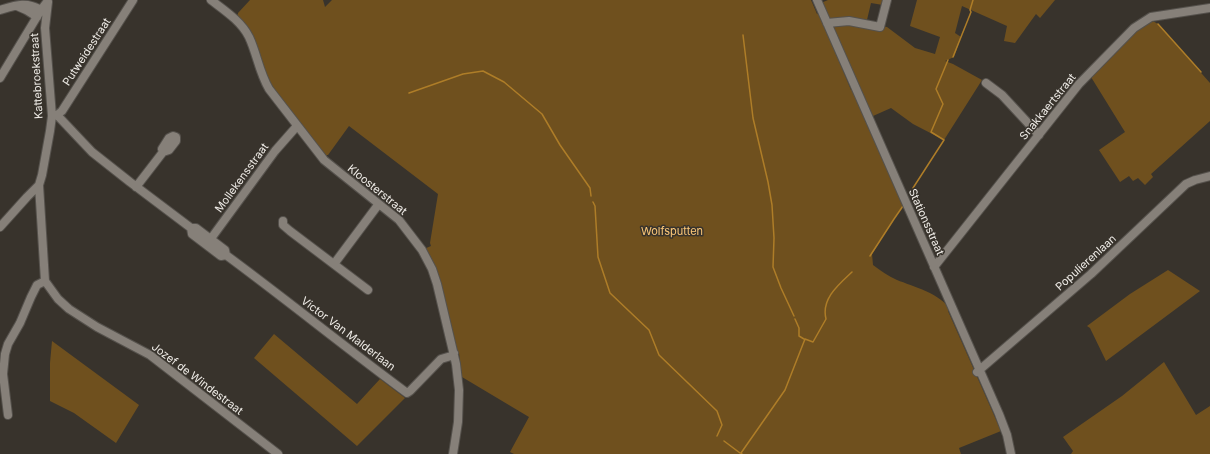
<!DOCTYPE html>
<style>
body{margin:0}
canvas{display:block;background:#38332c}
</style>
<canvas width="1210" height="454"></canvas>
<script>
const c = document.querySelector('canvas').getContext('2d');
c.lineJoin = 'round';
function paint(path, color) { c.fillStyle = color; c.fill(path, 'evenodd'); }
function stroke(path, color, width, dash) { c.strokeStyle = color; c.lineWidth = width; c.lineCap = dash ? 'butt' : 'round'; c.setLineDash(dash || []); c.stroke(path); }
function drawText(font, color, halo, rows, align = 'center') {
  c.font = font + ' Inter,sans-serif'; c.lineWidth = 3; c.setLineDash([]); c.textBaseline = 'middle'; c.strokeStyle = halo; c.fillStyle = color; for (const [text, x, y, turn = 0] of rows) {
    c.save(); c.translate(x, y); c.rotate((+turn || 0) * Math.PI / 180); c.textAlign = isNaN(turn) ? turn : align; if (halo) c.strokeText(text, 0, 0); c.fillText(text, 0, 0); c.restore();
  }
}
paint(new Path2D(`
 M250 0H323L325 7 332 0H811L817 14 819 13 851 90H852L903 205 872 254 873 265C880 270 888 276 897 280 912 286 942 294 950 310L948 311 1001 431 959 448 961 454H514L510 452 529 417 462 377 459 353 505 376 457 352 424 249 431 246 430 243 438 194 349 126 328 155H327L324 160 269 89 254 50 234 19 238 14V13Z
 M828 0H885L883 5 871 3 866 24 887 27 915 48 935 54 940 37 910 26 917 0H1055L1040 18 1036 14 1015 43 1004 41 1007 26 962 6 955 33 961 37 954 57 945 61 953 64 982 80 944 140 913 124 891 108 873 116 863 97 821 3Z
 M1151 20 1158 24 1210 83V121L1151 174 1153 177 1145 185 1138 178 1133 181 1129 176 1120 182 1099 150 1125 132 1091 77 1136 31Z
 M1168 270 1200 291 1106 361 1090 328 1087 326 1130 294Z
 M274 334 357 404 380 379 405 398 357 446 254 358Z
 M52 341 139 405 116 443 74 413 50 401V363Z
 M1164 362 1196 415 1210 406V454H1071L1073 451 1063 437 1122 396Z`), '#6f501e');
stroke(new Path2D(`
 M1158 24 1201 72
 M743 35 753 118 768 182 772 205 774 238 773 267 781 288 794 316
 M953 57 971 12 970 10 973 0
 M409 93 463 74 483 71 504 82 542 114 560 145 590 188 591 196
 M913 188 944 140 931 132 943 104 936 89 948 60
 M593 202 595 206 598 257 610 293 649 330 659 355 717 411 722 425 717 436
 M870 256 894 219 903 206
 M795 319 799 328V336L804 339
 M724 441 740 453
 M742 454 741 453 785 390 805 339 813 342 826 319C821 299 838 285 852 272`), '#ae7d28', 1.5);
const minor = new Path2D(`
 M211 0C224 10 241 21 249 37 257 54 259 72 269 89L324 160 399 220 422 250 432 269 437 284 456 364 459 390 458 422 453 454
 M817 0 999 414 1007 435 1011 454
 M17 6 26 10 37 17
 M0 10C16 5 26 1 41 10
 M827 23 849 21 880 27 887 0
 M0 78 41 10 47 2
 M986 83 1002 95 1039 135
 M57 115 62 111 133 0
 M52 116 57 115 92 152 130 182 191 228 192 234 221 256 226 255C287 300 346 348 407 393L410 391 441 359 451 356 454 353
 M39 185 45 281 58 299 69 309 97 327 150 355 278 454
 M136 187 163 152 169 150 176 141V137L173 136 169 138 162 149 163 152
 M283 221V225L290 231 368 290
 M0 227 27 197 39 185 42 175 50 131 52 116 45 28 48 2
 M191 228H196L225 250 226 255
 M207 244 275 151 297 126
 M334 264 378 205
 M934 267 1079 84 1134 28 1151 17 1210 8
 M977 372 1091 274 1186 184 1195 180 1210 176
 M8 415 3 374 5 354 8 344 20 323 31 297 37 285 45 281`);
stroke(minor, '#55514c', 10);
stroke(minor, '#868079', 8);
drawText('11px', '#efece7', '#38332c', [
 ["Putweidestraat",87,52,-57],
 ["Kattebroekstraat",37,76,-93],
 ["Snakkaertstraat",1048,107,-51],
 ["Mollekensstraat",242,178,-54],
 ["Kloosterstraat",377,190,39],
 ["Stationsstraat",926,222,66],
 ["Populierenlaan",1086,263,-42],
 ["Victor Van Malderlaan",348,334,37],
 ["Jozef de Windestraat",197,379,37]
]);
drawText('11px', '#fec978', '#38332c', [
 ["Wolfsputten",672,232]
]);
</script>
